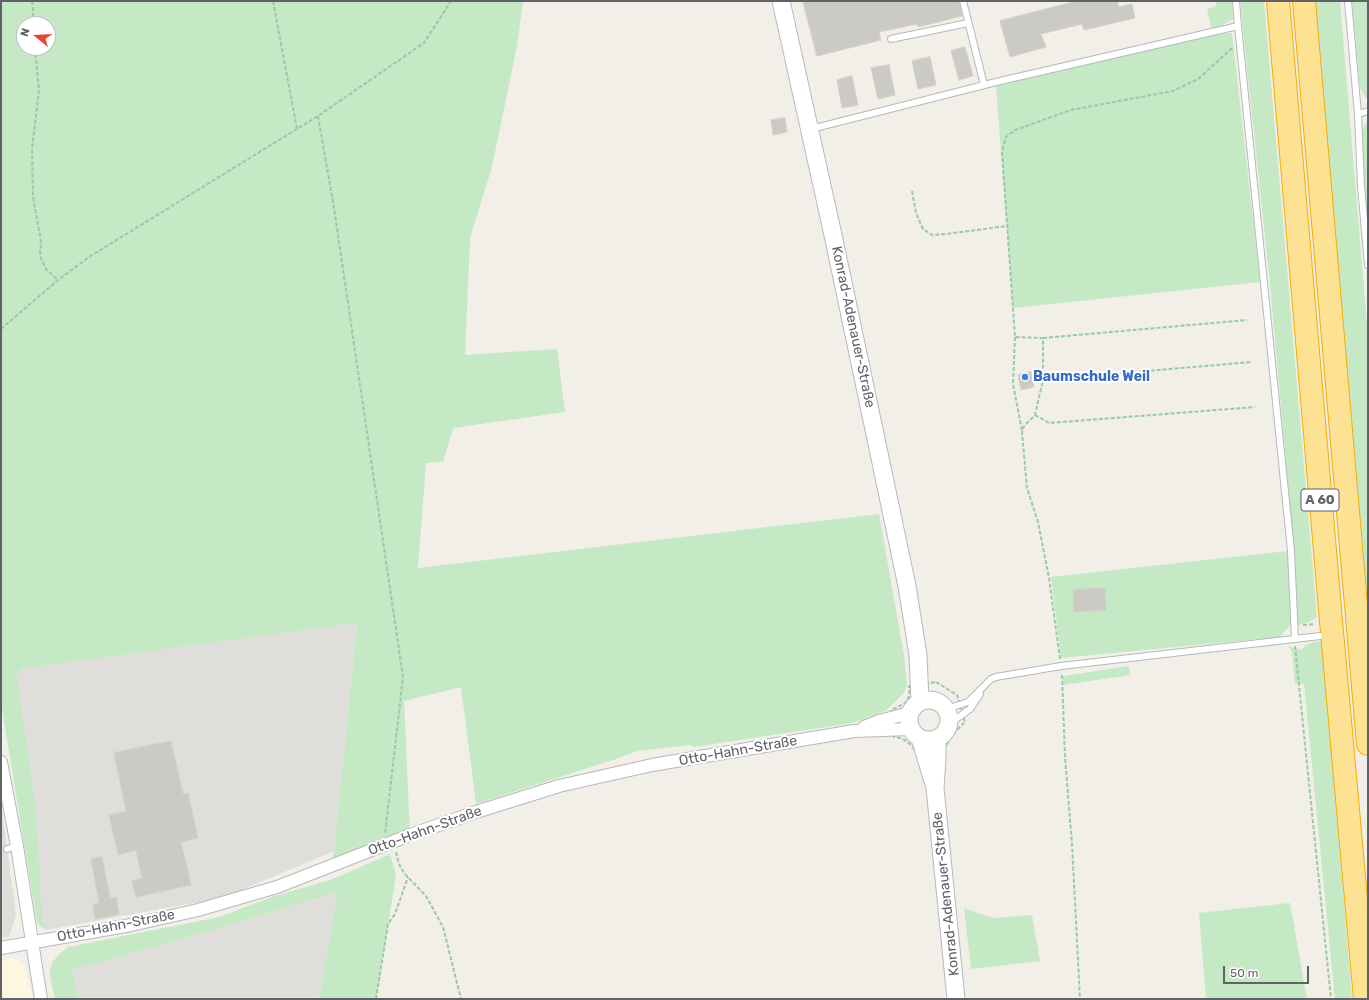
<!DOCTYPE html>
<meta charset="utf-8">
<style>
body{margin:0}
#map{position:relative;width:1369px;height:1000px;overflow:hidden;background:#f1efe8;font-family:Rubik,sans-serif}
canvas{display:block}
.frame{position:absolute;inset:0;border:2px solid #5f6368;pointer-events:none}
.north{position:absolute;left:16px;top:16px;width:40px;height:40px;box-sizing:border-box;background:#fff;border:1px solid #bfc1c3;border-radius:50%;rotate:288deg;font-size:11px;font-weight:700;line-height:16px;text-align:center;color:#5f6368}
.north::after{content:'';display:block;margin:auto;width:14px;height:18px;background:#ea4335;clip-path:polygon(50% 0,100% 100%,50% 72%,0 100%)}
.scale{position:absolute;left:1223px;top:966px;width:86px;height:18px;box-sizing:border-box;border:2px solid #5f6368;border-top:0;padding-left:5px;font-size:12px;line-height:14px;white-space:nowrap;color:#5f6368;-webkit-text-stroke:3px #fff;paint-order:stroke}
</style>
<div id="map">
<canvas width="1369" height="1000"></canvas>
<div class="frame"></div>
<div class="north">N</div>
<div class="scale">50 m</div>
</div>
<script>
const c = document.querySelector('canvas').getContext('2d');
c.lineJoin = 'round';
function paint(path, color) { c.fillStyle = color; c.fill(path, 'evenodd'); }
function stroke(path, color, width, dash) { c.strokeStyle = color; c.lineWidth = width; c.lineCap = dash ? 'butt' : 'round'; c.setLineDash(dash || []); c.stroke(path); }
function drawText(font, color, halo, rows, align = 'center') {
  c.font = font + ' Rubik,sans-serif'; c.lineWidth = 4; c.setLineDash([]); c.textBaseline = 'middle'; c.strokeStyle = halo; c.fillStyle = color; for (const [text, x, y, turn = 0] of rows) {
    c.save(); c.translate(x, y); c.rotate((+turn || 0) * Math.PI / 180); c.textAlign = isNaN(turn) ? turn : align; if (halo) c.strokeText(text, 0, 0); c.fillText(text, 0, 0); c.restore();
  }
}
paint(new Path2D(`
 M13 958 24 964 33 999H1V961Z`), '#fef7e0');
paint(new Path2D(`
 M357 623 334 851 237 892 204 901 46 930 42 919 17 677 20 669Z
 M1 803 16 915 9 937 1 938Z
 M339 892 319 999H78L72 970 203 933Z`), '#e0deda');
paint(new Path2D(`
 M1 1H523L517 46 492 167 470 238 465 355 557 349 565 412 453 428 443 462 426 463 418 568 879 514 904 655 907 686 903 694 885 711 852 723 694 747 691 745 637 751 616 759 476 804 461 687 404 701 410 835 331 865 334 851 357 623 20 669 17 677 36 812 42 919 46 930 40 926 37 922 1 703ZM24 24H48V48H24Z
 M1216 1H1232L1233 19 1212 31 1207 9 1216 6Z
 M1240 1H1264L1317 617 1309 622 1298 625 1294 550 1270 284Z
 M1314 1H1340L1368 337V603Z
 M1352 1H1368V99L1365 97 1360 87Z
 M1232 33 1260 282 1013 308 996 86 1213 35Z
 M1368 121V232L1361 135 1365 124Z
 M1288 551 1291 624 1280 637 1061 658 1051 577Z
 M1322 641 1352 999H1335L1304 684H1295L1292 652 1288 646 1301 650C1307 643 1312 642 1322 641Z
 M1129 666 1130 675 1063 685V676Z
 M390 854 396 875 376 999H319L338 892 203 933 72 970 78 999H55C49 972 44 965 68 947L219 917 272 897 333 879Z
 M1290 903 1307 999H1206L1199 913Z
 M964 908 993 918 1032 915 1040 961 971 969Z`), '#c5e8c5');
const building = new Path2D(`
 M803 1H926L927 3 936 1H959L962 16 918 27 917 24 879 32 881 40 817 56Z
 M1077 1H1117L1119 7 1132 4 1135 18 1084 30 1082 24 1041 34 1046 47 1010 57 1000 21Z
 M965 47 973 76 959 80 951 51Z
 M930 57 936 85 918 89 912 61Z
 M889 65 895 95 878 99 871 68Z
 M852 76 858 105 842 108 837 80Z
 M785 118 787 132 773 135 771 120Z
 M1031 372 1034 387 1021 390 1018 375Z
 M1105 588 1106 610 1074 612 1073 590Z
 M171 741 183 794 188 793 198 838 181 842 191 885 136 897 132 881 142 878 136 850 118 855 109 815 126 811 114 753Z
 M102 857 110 898 116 897 119 914 95 919 93 904 99 903 91 859Z`);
paint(building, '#cccac5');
stroke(building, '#d6d1c6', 1);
const service = new Path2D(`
 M963 1 984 85
 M1348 1 1358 114 1361 186 1368 265
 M1238 26 1291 551 1295 639
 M891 39 968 23
 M1358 114 1368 111
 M811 129 996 82 1238 26 1236 1
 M947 709 968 702 991 679 996 677 1061 666 1320 636
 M949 724 970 709 980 694
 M7 849 17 846`);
const minor = new Path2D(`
 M864 727 879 721 910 713
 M1 762 17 846 41 999
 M1 948 131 925 198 910 277 887 410 835 476 812 559 786 652 765 854 731 911 729`);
const secondary = new Path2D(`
 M781 1 833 235 907 586 918 655 920 701
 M909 720a20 20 0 1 1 40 0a20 20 0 1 1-40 0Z
 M920 738 933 781
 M937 738V759L935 788 956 999`);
const motorway = new Path2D(`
 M1278 1 1331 621 1365 999
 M1304 1 1368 744`);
stroke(service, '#b5b8bc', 8);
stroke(minor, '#b5b8bc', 14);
stroke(secondary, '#b6babf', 19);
stroke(motorway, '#f9ab00', 24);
stroke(new Path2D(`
 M32 1 34 24
 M273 1 297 129
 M35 48 39 90 32 149 33 197 41 241 40 256 46 269 58 280
 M318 116 334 208 403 677 385 834
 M912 191 916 213 923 229 932 235 946 234 1007 226
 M1 329 58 280 89 257 318 116 424 43 451 1
 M1015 337 1013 384 1022 431
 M1043 338 1247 320
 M1043 380 1251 362
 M1035 415 1049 423 1255 407
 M1303 625 1315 624
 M1295 646 1331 999
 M1060 659 1049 578 1038 522 1027 488 1022 432 1024 426 1035 415 1043 380V338L1015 337 1002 152 1006 137 1015 130 1071 110 1173 91 1198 79 1232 48
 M1062 675 1065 757 1072 844 1080 999
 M936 682 957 695 965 722C956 730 942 747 942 759L920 761C916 749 908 738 894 737L891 710C905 704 911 702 909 686Z
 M396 852 399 864 404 873 426 896 443 927 461 999
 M376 999 388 924 395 914 408 877`), '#9cc7a9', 2, [4, 2]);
stroke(service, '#fff', 6);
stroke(minor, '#fff', 12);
stroke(secondary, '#fff', 17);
stroke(motorway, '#fde293', 22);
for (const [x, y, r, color] of [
 [1025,377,4,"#3f7fe0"]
]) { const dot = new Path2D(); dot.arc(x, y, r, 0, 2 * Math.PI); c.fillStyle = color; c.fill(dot); stroke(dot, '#fff', 1.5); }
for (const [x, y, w] of [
 [1320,500,38]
]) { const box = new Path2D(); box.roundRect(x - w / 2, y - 11, w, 22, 3); c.fillStyle = '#fff'; c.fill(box); stroke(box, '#5f6368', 1); }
drawText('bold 13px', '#5f6368', null, [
 ["A 60",1320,500]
]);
drawText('14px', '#5f6368', '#fff', [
 ["Konrad-Adenauer-Straße",853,327,78],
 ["Otto-Hahn-Straße",738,751,-10],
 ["Otto-Hahn-Straße",425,831,-20],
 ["Konrad-Adenauer-Straße",946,894,-96],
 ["Otto-Hahn-Straße",116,926,-11]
]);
drawText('bold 14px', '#366cbe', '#fff', [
 ["Baumschule Weil",1033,377]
], 'left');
</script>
